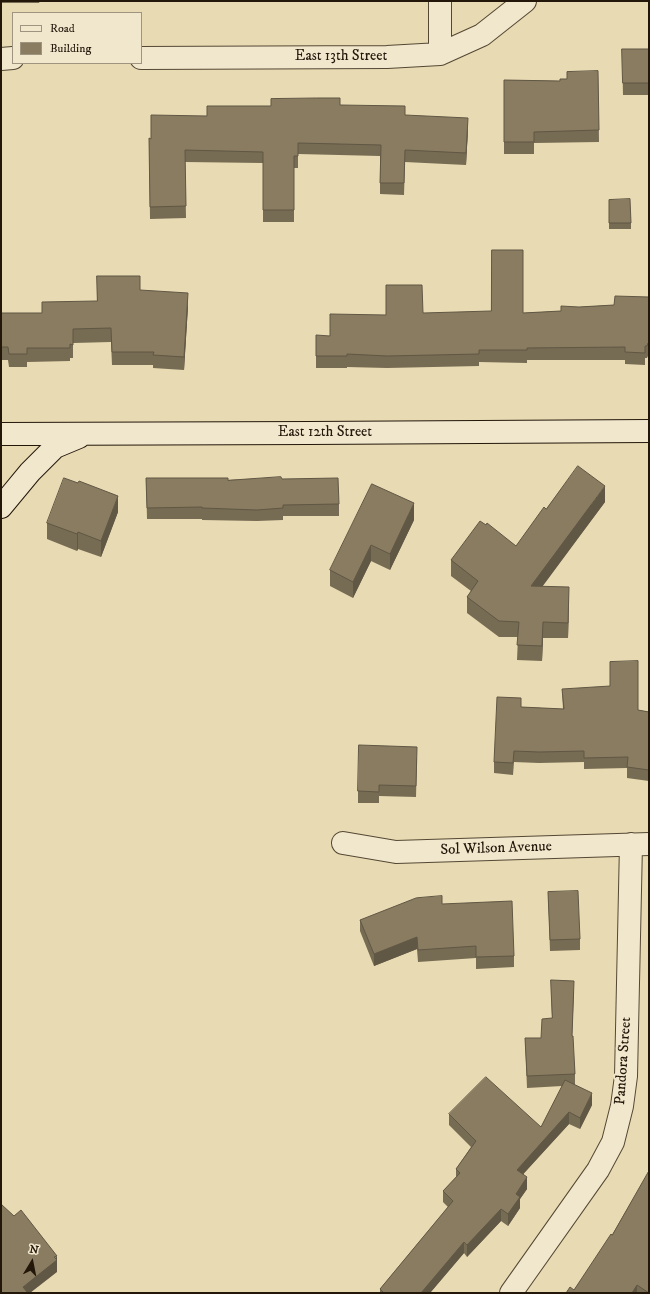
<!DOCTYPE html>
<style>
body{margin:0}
#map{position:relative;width:650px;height:1294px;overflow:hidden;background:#e8dab2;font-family:"IM FELL DW Pica",serif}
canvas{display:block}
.frame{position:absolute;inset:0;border:2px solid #23170a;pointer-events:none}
.legend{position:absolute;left:12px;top:12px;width:130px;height:52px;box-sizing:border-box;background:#f0e7cd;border:1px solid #9e947f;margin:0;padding:5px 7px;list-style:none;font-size:12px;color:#23170a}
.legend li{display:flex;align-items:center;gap:8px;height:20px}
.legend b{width:20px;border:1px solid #9e947f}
.north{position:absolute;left:12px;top:1242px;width:40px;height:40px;-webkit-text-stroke:3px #f0e7cd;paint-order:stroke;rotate:10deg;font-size:11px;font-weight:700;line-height:16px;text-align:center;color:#23170a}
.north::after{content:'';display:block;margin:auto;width:14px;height:18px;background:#23170a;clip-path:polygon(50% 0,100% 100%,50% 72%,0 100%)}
</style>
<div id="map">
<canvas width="650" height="1294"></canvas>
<div class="frame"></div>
<ul class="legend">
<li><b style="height:5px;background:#f0e7cd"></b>Road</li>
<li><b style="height:11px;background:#897c61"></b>Building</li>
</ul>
<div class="north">N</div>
</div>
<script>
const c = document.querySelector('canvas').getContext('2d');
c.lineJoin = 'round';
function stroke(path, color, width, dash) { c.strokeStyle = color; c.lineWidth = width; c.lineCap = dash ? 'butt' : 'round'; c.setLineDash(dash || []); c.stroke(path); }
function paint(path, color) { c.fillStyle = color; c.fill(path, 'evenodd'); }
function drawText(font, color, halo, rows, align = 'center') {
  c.font = font + ' "IM FELL DW Pica",serif'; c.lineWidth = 4; c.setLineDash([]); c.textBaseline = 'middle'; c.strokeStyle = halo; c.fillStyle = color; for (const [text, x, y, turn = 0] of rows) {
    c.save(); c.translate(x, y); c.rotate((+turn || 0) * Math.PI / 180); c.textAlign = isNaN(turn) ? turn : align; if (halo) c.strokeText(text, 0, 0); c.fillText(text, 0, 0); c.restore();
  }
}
const street = new Path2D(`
 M440 54V1
 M141 58 387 57 440 54 482 35 525 1
 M1 59 13 58
 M343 843 396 852 649 844
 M511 1293 598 1170 613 1142 622 1106 626 1076 631 844`);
const secondary = new Path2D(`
 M1 434 309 433 649 431
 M1 507 30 472 55 447 79 437`);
stroke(street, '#544834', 24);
stroke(secondary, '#23170a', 24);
stroke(street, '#f0e7cd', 22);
stroke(secondary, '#f0e7cd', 22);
paint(new Path2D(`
 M1 1H40L39 3H1Z
 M622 49H649V95H623Z
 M598 71 599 142 534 143V154H504V80L560 81Z
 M340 105 405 115 468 129 466 165 405 162 404 195 380 194V156L298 154V168H294V222H263V163L185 162 186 218 150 219 149 138 151 139 207 116 271 106Z
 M609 200 631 223V229H609Z
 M140 290 188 306 184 370 153 368V365H112L111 342 73 343V358H70V361L27 362V367H9L8 360H1V313H42L97 301Z
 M649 297V356H648L647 358H645V365L625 364V360H527V363L479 362V366L387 368 347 367V368H316V356L330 336 423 313H523L561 311 579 307 614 305Z
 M146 478 228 480 282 479 339 504V516H283V520L257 521 202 520V519H147Z
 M78 483 118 512 101 557 78 549 77 551 47 539V523Z
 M372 484 414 520 390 570 371 561 353 598 330 586V570Z
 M605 502 542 586 569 602 568 638H543L542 661 517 660 518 637H499L467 613V597L471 591 451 576V560L486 525 516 546 546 509Z
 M562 689 638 710 649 712V781L627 778V768L584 769V762L539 763 514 762 513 775 494 773V762L521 707 563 709Z
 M417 758 416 797 379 796V803H358V791Z
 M548 892 580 939V950L550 951Z
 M442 904 514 956V967L476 969V958L418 962 417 949 374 966 360 931V920Z
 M551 980 574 992 572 1036 575 1074V1085L592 1105 580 1129 569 1124 523 1174 527 1189 520 1199V1208L508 1226 501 1221 467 1257 464 1253 430 1293H380V1289L448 1207 443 1202V1191L456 1177V1169L471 1147 449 1125V1114L541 1127 562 1086 527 1088 525 1038H541L552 1018Z
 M649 1163V1293H566L574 1290 612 1235 648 1173V1165Z`), '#766b53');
paint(new Path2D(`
 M468 118V129L466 165V153Z
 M188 293V306L184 370V357Z
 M605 486V502L531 602V586Z
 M118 496V512L101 557V541Z
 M414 503V520L390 570V554Z
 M78 532V549L77 551V534Z
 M371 545V561L353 598V582Z
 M569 587V602L568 638V623Z
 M543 622V638L542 661V646Z
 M417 937V949L374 966V954Z
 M592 1093V1105L580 1129V1118Z
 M569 1112V1124L517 1181V1170Z
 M527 1177V1189L520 1199V1208L508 1226V1214L516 1194Z
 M501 1209V1221L467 1257V1245Z
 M464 1242V1253L430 1293H421Z
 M57 1256V1272L30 1293H23V1287Z
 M637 1285V1293H632Z`), '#605744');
const building = new Path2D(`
 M622 49H649V83H623Z
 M598 71 599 130 534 132V142H504V80L560 81V79H567V72Z
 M317 98H340V105L405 106V115L468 118 466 153 405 150 404 183H380L381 145 298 143V156H294V210H263V152L185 150 186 206 150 207 149 138 151 139V115L207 116V106H271V99Z
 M630 199 631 223H609V200Z
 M492 250H523V313L561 311V306L579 307 614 305 615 296 649 297V343H648L647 346H645V353L625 352V347L527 348V350H479V354L387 356 347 354V356H316V335L330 336V314L386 315V285H422L423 313 491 311Z
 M97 276H140V290L188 293 184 357 153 355 154 352H112L111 328 73 329V345L70 344V348H27V354H9L8 347H1V313H42V302L97 301Z
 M578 466 605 486 531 586 569 587 568 623 543 622 542 646 517 645 519 622 499 621 467 597 478 581 451 560 480 521 486 525 487 523 516 546 544 507 546 509Z
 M281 477 282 479 338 478 339 504 283 505V508L257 510 202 508V507L147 508 146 478H228V480Z
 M64 478 78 483 79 481 118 496 101 541 78 532 77 534 47 523Z
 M372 484 414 503 390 554 371 545 353 582 330 570Z
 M638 661V710L649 712V770L627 767 628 757 584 758V751L539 752 514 751 513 763 494 762 497 697 521 698V707L564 709 562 689 610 686V662Z
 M359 745 417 747 416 786 379 785V792L358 791Z
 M578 891 580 939 550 940 548 892Z
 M442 896V904L512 901 514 956 476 957V946L418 950 417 937 374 954 360 920 416 898Z
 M551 980 574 981 572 1036H573L575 1074 527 1076 525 1038H541L542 1019 552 1018Z
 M486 1077 541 1127 565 1080 592 1093 580 1118 569 1112 517 1170 527 1177 516 1194 520 1197 508 1214 501 1209 467 1245 464 1242 421 1293H384L380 1289 453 1201 443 1191 460 1173 456 1169 476 1141 449 1114Z
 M649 1171V1293L637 1285 632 1293H566L570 1287 574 1290 611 1234 612 1235Z
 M2 1205 14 1216 21 1210 57 1256 54 1257 57 1260 23 1287 27 1292 25 1293H1V1206Z`);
paint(building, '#897c61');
stroke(building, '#605744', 1);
drawText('15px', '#23170a', '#f0e7cd', [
 ["East 13th Street",341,57],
 ["East 12th Street",325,433],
 ["Sol Wilson Avenue",496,849,-2],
 ["Pandora Street",624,1061,-86]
]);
</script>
